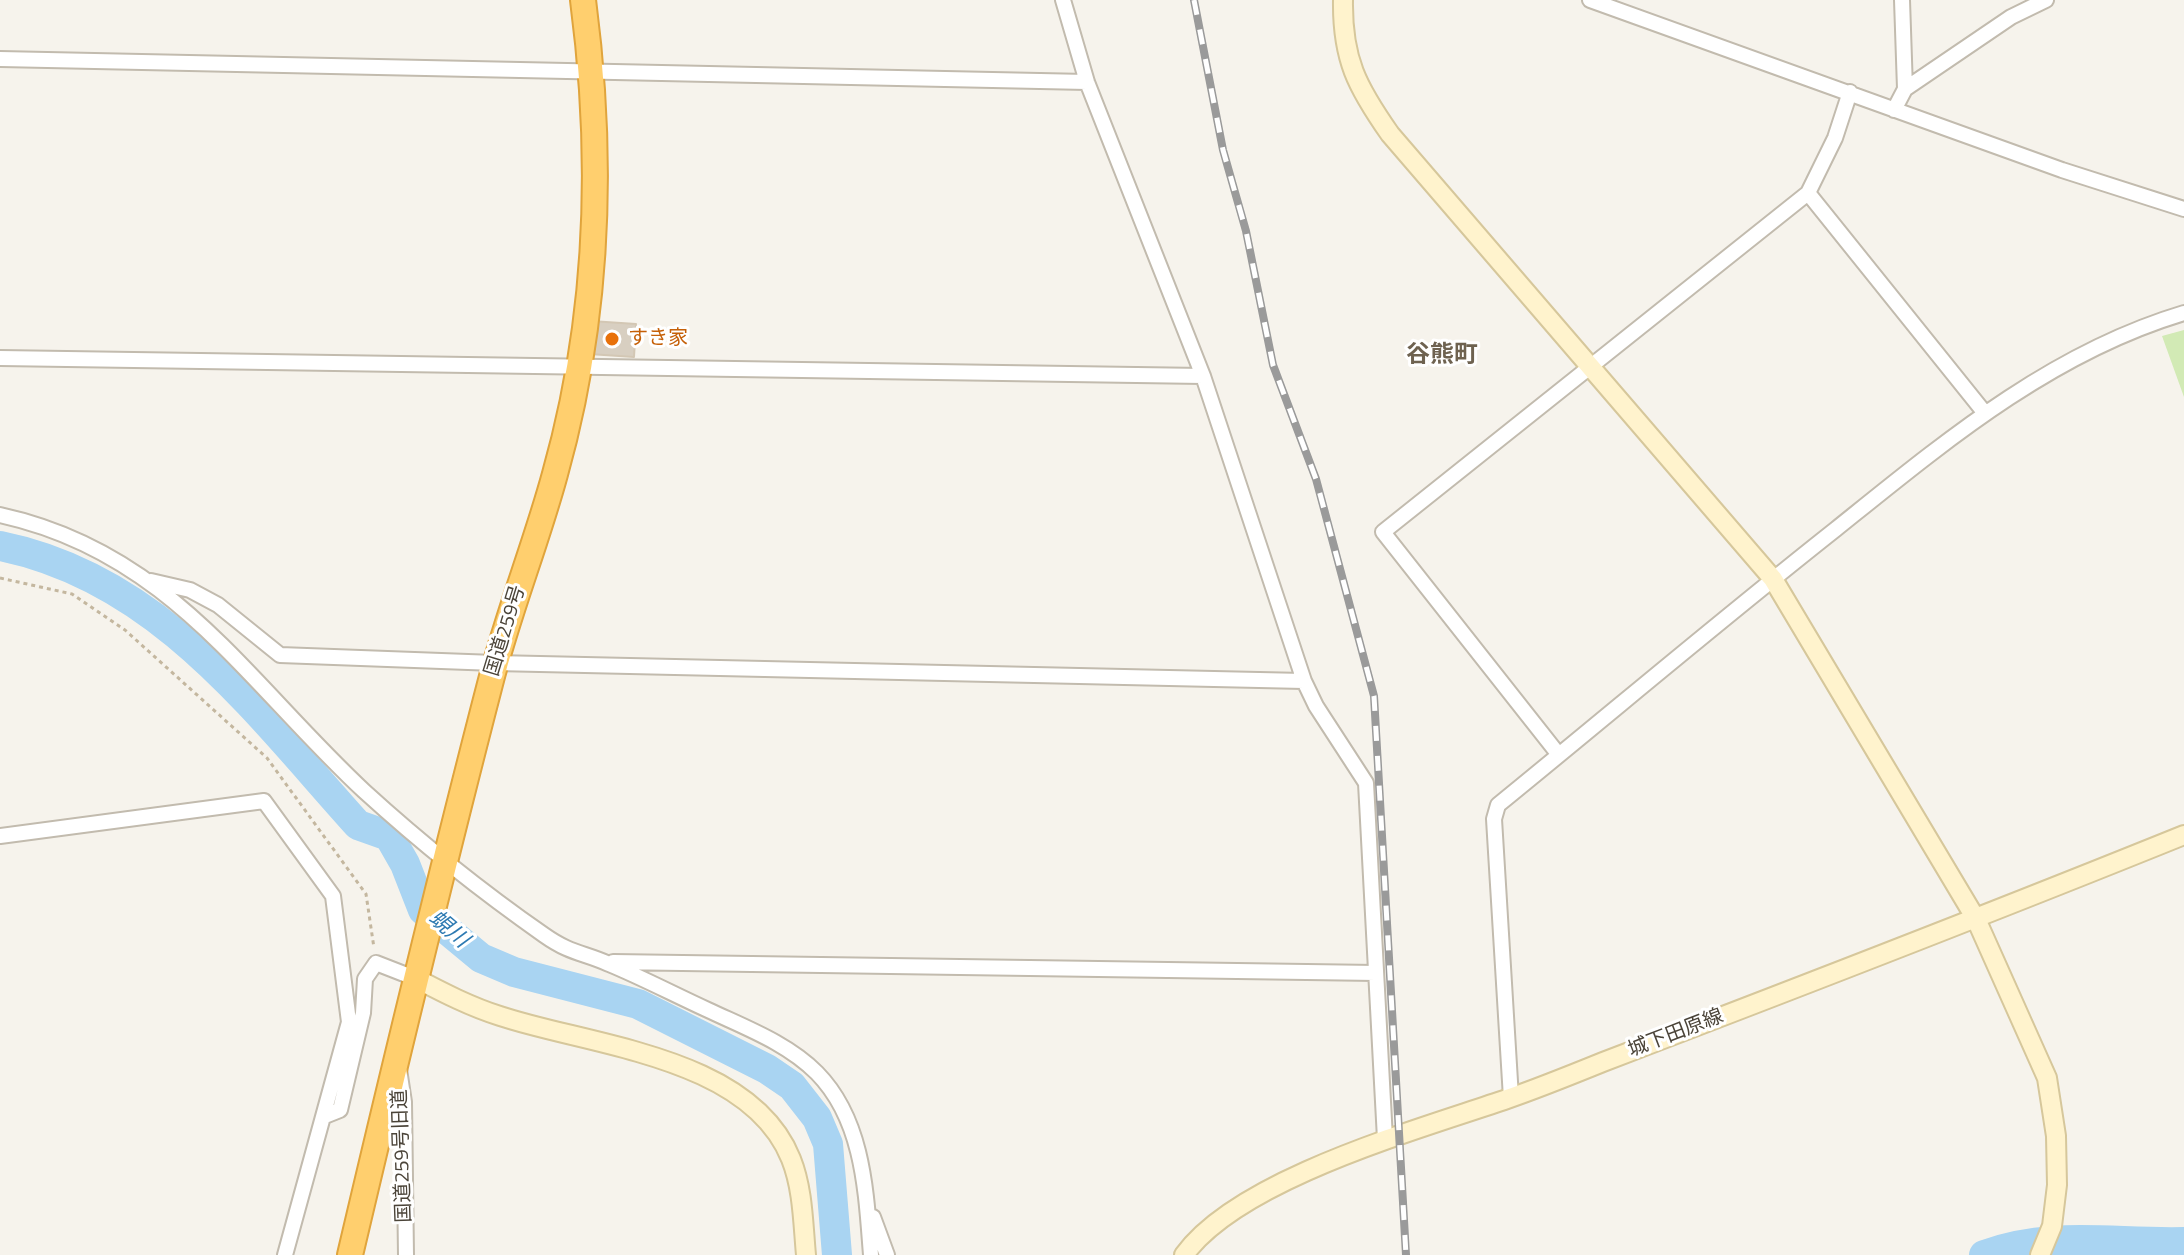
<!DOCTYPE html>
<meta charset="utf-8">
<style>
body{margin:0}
canvas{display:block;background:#f6f3ec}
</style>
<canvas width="2184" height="1255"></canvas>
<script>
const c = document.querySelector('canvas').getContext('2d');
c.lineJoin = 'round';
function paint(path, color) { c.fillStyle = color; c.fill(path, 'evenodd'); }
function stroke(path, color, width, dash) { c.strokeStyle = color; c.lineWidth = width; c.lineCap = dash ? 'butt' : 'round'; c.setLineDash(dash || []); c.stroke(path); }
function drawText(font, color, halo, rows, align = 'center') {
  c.font = font + ' "Titillium Web","Noto Sans JP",sans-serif'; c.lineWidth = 6; c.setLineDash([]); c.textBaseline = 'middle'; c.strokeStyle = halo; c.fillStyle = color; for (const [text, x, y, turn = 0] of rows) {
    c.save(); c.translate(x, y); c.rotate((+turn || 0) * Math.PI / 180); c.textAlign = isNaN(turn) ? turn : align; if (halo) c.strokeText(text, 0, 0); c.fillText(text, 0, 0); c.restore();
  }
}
paint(new Path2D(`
 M2184 330V397L2162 336Z`), '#d2eab5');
stroke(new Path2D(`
 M0 546C159 578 255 711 358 825L389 836 405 864 423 910 481 958 514 972 638 1004 767 1069 792 1086 817 1118 828 1144 837 1255
 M1984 1255C2053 1230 2113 1244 2184 1242`), '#a9d4f2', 30);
const building = new Path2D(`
 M591 321 636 324 634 357 589 354Z`);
paint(building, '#d8cfc1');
stroke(building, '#d3c7b4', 2);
const street = new Path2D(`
 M1063 0 1087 82 1203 376 1304 681 1316 706 1366 783 1385 1139
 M1590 0 2062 170 2184 209
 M0 59 1087 82
 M1905 89 2011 17 2046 0
 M1894 110 1905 89 1902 0
 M1808 193 1984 412
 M0 358 1203 376
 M0 515C170 552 246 681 364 791 421 843 481 891 544 935 571 954 582 952 609 964 643 978 675 995 708 1010 746 1028 787 1043 817 1073 864 1121 866 1193 871 1255
 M151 581 190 590 218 605 280 655 495 663 1304 681
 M1559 755 1383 532 1808 193 1835 138 1850 92
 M0 836 264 801 333 896 349 1022 285 1255
 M613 962 1376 973
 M399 1069 404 1102 406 1255
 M1511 1098 1494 819 1498 805C1611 713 1722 619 1836 529 1943 443 2050 353 2184 313
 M325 1116 340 1110 363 1013 365 979 376 963 417 979
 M873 1217 887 1255`);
const secondary = new Path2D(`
 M1343 0C1342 59 1357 87 1390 134L1773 579 1976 919 2047 1078 2056 1136 2057 1185 2052 1226 2040 1255
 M417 979C444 993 471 1007 500 1016 590 1046 750 1056 791 1159 803 1189 803 1223 806 1255
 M1184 1255C1239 1179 1417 1130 1507 1099 1539 1088 1571 1075 1603 1062 1797 988 1991 913 2184 835`);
const highway = new Path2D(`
 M350 1255C395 1064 441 873 490 684 508 613 536 544 555 474 599 318 604 159 583 0`);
stroke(street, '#c2bbae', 18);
stroke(secondary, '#d6c79b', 22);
stroke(highway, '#e0a43c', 28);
stroke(new Path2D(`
 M0 578 72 594 125 630 267 758 366 894 374 948`), '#c4b79f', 3, [4, 4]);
stroke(street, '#fff', 14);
stroke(secondary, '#fff3cd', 18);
stroke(highway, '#ffcf6e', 24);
const rail = new Path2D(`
 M1194 0 1223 150 1246 231 1273 365 1316 479 1374 696 1406 1255`);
stroke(rail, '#9a9a9a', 8);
stroke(rail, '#fff', 5, [15]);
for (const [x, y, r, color] of [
 [612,339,8,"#e8710a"]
]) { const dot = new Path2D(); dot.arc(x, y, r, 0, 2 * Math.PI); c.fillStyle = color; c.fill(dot); stroke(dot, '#fff', 3); }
drawText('20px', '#c56008', '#fff', [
 ["すき家",628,339]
], 'left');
drawText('20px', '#4b4439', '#fff', [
 ["国道259号",506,631,-73],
 ["城下田原線",1676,1034,-21],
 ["国道259号旧道",403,1156,-92]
]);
drawText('italic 22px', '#2e7ab2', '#fff', [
 ["蜆川",448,930,40]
]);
drawText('bold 24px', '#6e6250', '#fff', [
 ["谷熊町",1442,356]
]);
</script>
